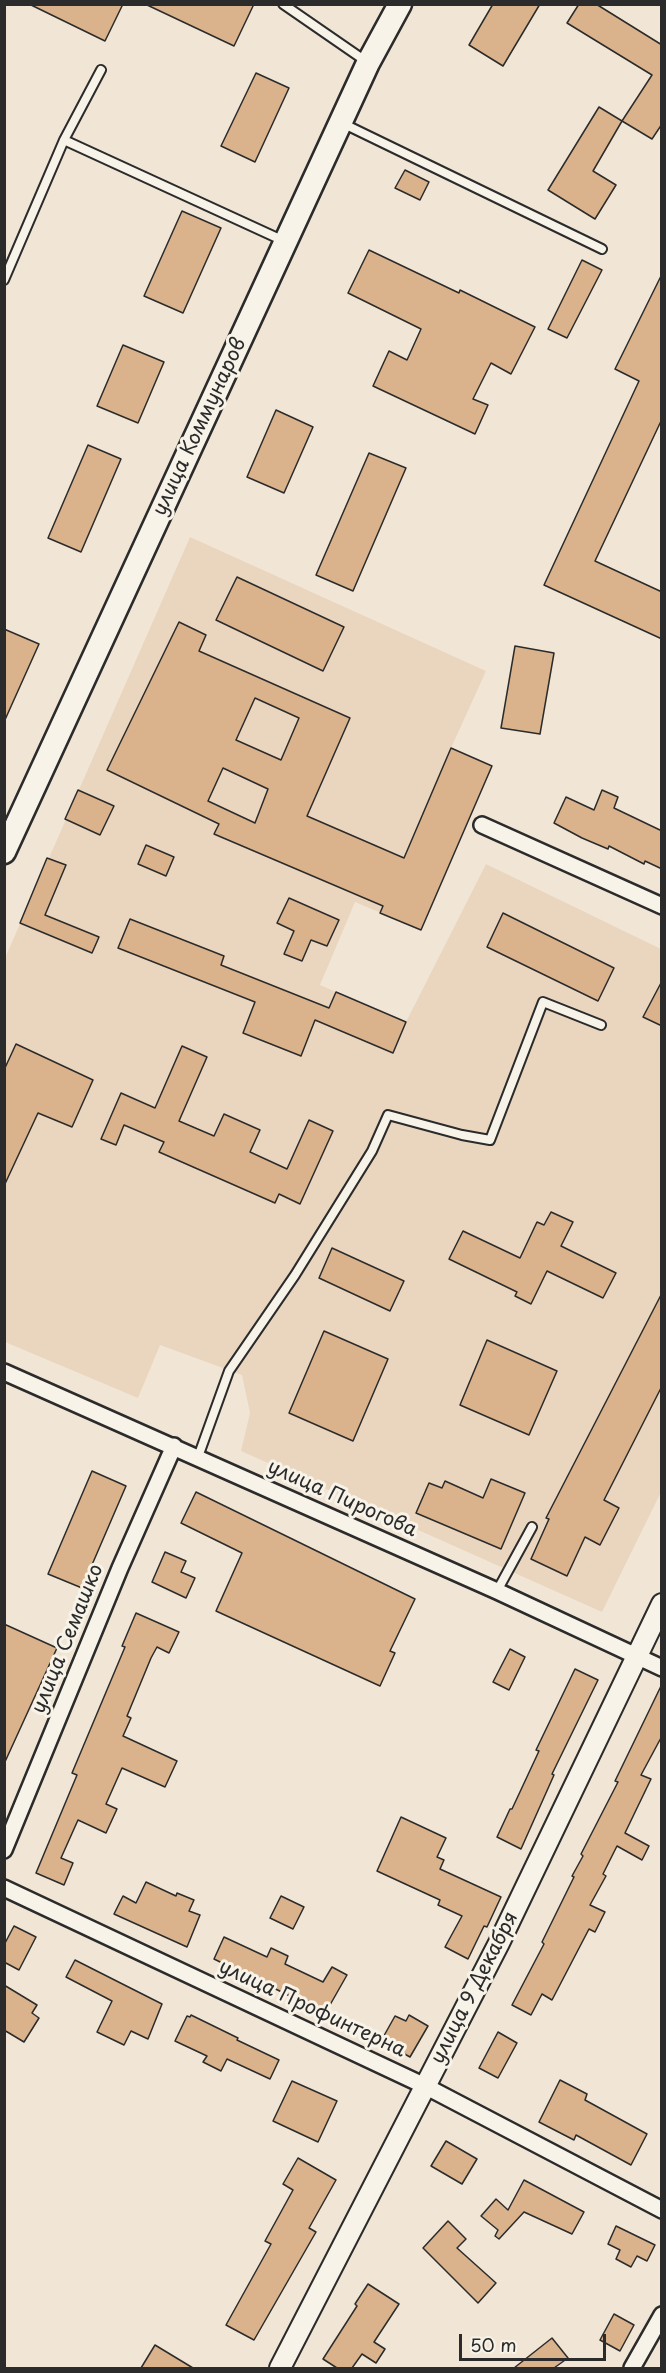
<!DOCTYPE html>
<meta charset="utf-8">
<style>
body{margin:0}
#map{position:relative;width:666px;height:2373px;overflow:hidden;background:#f1e6d5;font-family:"Playpen Sans",sans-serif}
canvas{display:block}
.frame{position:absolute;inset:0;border:6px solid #2b2b2b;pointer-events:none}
.scale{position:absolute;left:459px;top:2334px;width:147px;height:27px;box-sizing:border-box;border:3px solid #2b2b2b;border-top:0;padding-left:8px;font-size:18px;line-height:21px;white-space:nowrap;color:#2b2b2b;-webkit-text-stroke:4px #f7f3e8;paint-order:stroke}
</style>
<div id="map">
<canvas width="666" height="2373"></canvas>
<div class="frame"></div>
<div class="scale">50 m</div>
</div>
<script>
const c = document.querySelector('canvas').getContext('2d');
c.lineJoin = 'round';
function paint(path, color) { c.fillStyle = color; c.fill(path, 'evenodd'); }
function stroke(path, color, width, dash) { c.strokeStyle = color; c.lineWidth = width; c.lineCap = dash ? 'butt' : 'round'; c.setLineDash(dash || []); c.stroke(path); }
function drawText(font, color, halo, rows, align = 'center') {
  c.font = font + ' "Playpen Sans",sans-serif'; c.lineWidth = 6; c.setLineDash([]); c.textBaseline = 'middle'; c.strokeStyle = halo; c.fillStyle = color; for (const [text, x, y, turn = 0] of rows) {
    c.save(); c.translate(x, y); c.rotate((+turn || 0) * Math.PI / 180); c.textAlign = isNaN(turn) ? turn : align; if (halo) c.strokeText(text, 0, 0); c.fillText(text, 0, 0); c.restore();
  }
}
paint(new Path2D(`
 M190 537 486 671 451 748 492 766 421 930 355 902 320 985 406 1022 486 864 661 949V1492L602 1612 241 1451 250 1413 242 1375 160 1345 138 1398 5 1342V958Z`), '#ead6bf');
const building = new Path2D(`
 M29 4H123L105 41Z
 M145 4H254L234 46Z
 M493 4H540L503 66 469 45Z
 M579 4H596L662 45V124L652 139 622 121 652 75 567 23Z
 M256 73 289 88 255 162 221 146Z
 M599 107 622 121 593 171 616 185 595 219 548 190Z
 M405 170 429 182 420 200 395 188Z
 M182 211 221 228 183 313 144 296Z
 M369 250 459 293 460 290 535 327 511 374 491 363 473 399 488 405 475 434 373 386 389 351 407 360 421 329 348 293Z
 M582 260 602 270 567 338 548 329Z
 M662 274V419L595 561 662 592V639L544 585 639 381 615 369Z
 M123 345 164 362 138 423 97 406Z
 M276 410 313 427 284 493 247 477Z
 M88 445 121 459 81 552 48 538Z
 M369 453 406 468 353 591 316 575Z
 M237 577 344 627 323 671 216 620Z
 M179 622 206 635 199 651 350 718 307 816 404 858 451 748 492 766 421 930 380 913 383 906 214 834 219 824 107 770ZM255 698 299 718 281 760 236 740ZM223 768 268 789 255 823 208 801Z
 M4 629 39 644 4 722Z
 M515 646 554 653 540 734 501 728Z
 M78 790 114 806 100 835 65 819Z
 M602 790 618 797 614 808 662 831V869L645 861 644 864 609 846 608 849 582 838 554 823 566 797 594 810Z
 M146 845 174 857 166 876 138 864Z
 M47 858 66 865 45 915 99 937 92 953 20 923Z
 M289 898 339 920 327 946 311 940 302 961 284 954 294 931 277 923Z
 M503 913 614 968 598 1001 487 947Z
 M130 919 224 956 221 965 329 1008 336 992 406 1022 393 1053 315 1020 301 1056 243 1033 255 1002 118 948Z
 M662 981V1026L643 1017Z
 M16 1044 93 1080 72 1127 38 1113 4 1186V1070Z
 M182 1046 207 1057 179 1121 214 1136 224 1114 260 1130 250 1152 287 1169 309 1120 333 1131 300 1204 279 1194 275 1203 159 1152 164 1142 124 1125 116 1145 101 1139 121 1093 155 1108Z
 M551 1212 573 1222 561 1246 616 1273 603 1298 547 1271 531 1304 515 1296 517 1292 449 1259 463 1231 520 1258 537 1222 544 1225Z
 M332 1248 404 1281 390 1311 319 1278Z
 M662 1293V1386L604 1500 619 1508 600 1545 585 1537 567 1576 531 1559 549 1519 546 1518Z
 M324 1331 388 1359 353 1441 289 1413Z
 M487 1340 557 1371 529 1435 460 1405Z
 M92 1471 126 1486 82 1588 48 1574Z
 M491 1479 525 1493 501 1549 416 1513 429 1483 442 1488 445 1481 483 1498Z
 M196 1492 415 1599 390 1651 395 1653 380 1686 216 1611 242 1553 181 1523Z
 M165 1552 186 1561 181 1572 195 1578 186 1598 152 1582Z
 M136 1613 179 1632 169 1653 157 1647 151 1658 127 1716 131 1718 123 1736 177 1761 165 1787 122 1768 106 1804 117 1809 106 1833 78 1820 61 1858 73 1863 64 1885 36 1873 77 1775 72 1773 125 1647 122 1646Z
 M4 1624 57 1648 4 1764Z
 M510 1649 525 1657 509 1690 493 1682Z
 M575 1669 598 1680 552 1774 554 1775 521 1849 497 1837 510 1809H512L539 1751 536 1750Z
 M662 1684V1736L641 1775 651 1779 625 1833 649 1846 642 1860 617 1846 603 1874 606 1876 590 1905 605 1912 595 1932 589 1929 552 2000 542 1994 531 2015 512 2005 544 1944 542 1942 574 1877 572 1876 583 1856 581 1854 618 1782 615 1781Z
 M401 1817 446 1838 437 1857 444 1860 440 1869 501 1897 487 1927 484 1926 468 1959 445 1947 462 1916 438 1905 440 1900 377 1871Z
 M146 1882 176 1896 177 1893 194 1900 189 1911 200 1915 187 1947 114 1914 123 1896 136 1903Z
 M281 1896 304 1907 293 1929 270 1918Z
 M14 1926 36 1937 19 1970 4 1962V1945Z
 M224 1937 267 1957 271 1948 288 1956 285 1964 323 1982 332 1967 347 1975 326 2012 294 1993 292 1997 214 1959Z
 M75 1960 162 2004 148 2039 131 2031 124 2045 97 2032 112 2001 66 1977Z
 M4 1985 37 2005 32 2013 39 2018 24 2042 4 2030Z
 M191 2015 238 2038 237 2040 279 2060 270 2079 227 2059 221 2071 203 2062 207 2056 175 2041 187 2016 190 2017Z
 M409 2015 428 2026 410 2057 381 2041 395 2016 406 2021Z
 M498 2032 517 2043 498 2078 479 2068Z
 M560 2080 587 2094 585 2100 647 2134 631 2165 576 2135 574 2140 539 2122Z
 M292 2081 337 2101 318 2142 273 2121Z
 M446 2141 477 2159 462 2184 431 2166Z
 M298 2158 336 2180 309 2228 316 2232 254 2340 226 2325 271 2244 265 2241 293 2190 283 2184Z
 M524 2180 584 2212 572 2234 524 2212 499 2239 495 2236 498 2230 481 2216 496 2199 508 2210Z
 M448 2221 466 2239 457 2248 496 2283 478 2303 423 2248Z
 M616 2226 655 2245 647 2261 637 2256 631 2267 616 2259 620 2250 608 2244Z
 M368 2284 399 2304 374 2342 385 2349 376 2363 362 2354 352 2368H337L323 2359 357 2306 355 2304Z
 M614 2314 634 2325 620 2351 600 2340Z
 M552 2338 568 2358 554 2368H514Z
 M155 2345 193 2368H141Z`);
paint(building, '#dab28b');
stroke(building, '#2b2b2b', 1.5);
const service = new Path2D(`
 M283 4 367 62
 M342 123 602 249
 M64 140 284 241
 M4 280 64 140 101 70
 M198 1457 229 1371 295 1275 372 1151 388 1115 462 1135 490 1140 543 1002 601 1025
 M497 1591 532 1527`);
const minor = new Path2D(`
 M482 825 662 906
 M4 1372 497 1591 662 1668
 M4 1850 120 1568 174 1446
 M4 1888 425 2086 662 2210
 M632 2368 662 2315`);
const tertiary = new Path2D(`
 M280 2368 499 1943 662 1604`);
const secondary = new Path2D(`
 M4 852 368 63 400 4`);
stroke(service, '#2b2b2b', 12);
stroke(minor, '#2b2b2b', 20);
stroke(tertiary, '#2b2b2b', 24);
stroke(secondary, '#2b2b2b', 27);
stroke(service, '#f7f3e8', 8);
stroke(minor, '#f7f3e8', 15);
stroke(tertiary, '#f7f3e8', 20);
stroke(secondary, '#f7f3e8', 22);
drawText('20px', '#2b2b2b', '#f7f3e8', [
 ["улица Коммунаров",200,427,-65],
 ["улица Пирогова",342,1499,24],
 ["улица Семашко",68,1639,-68],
 ["улица 9 Декабря",475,1988,-63],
 ["улица Профинтерна",312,2009,25]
]);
</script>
